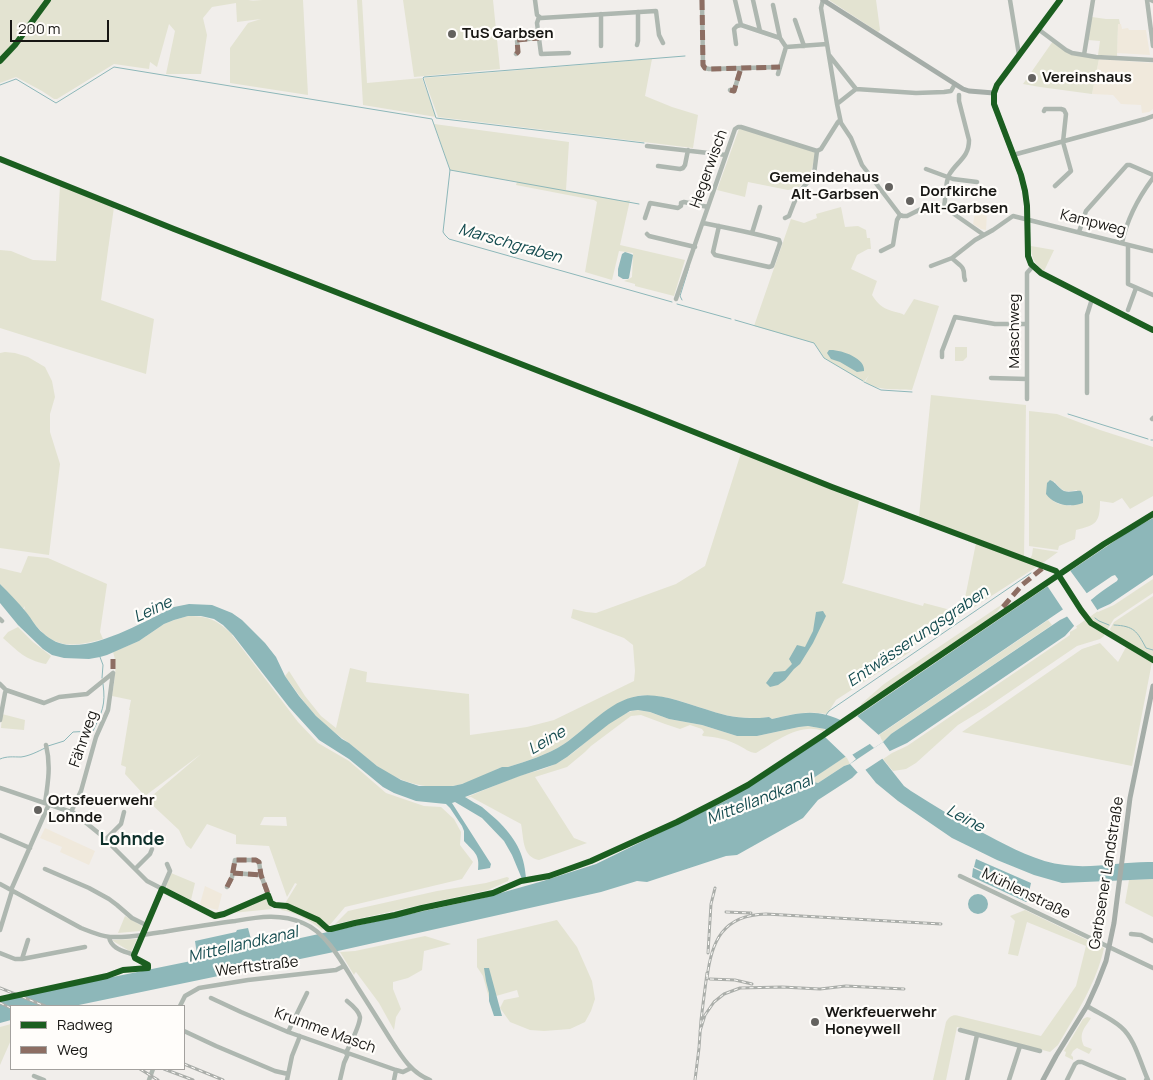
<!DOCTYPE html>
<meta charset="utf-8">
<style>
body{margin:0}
#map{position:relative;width:1153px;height:1080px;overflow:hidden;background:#f1eeeb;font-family:Manrope,sans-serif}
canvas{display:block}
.legend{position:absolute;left:10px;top:1005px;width:175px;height:65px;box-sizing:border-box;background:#fffdfa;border:1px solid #a3a19e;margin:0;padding:6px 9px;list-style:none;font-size:15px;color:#181714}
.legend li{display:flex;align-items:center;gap:10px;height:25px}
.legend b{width:25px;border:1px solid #a3a19e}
.scale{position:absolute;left:10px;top:20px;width:99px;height:22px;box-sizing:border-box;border:2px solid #181714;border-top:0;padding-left:6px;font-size:15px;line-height:18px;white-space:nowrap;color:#181714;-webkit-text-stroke:4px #fffdfa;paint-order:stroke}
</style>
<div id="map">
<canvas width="1153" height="1080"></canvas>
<ul class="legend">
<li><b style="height:6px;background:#1b5e20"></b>Radweg</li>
<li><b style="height:6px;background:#8d6e63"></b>Weg</li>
</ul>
<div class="scale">200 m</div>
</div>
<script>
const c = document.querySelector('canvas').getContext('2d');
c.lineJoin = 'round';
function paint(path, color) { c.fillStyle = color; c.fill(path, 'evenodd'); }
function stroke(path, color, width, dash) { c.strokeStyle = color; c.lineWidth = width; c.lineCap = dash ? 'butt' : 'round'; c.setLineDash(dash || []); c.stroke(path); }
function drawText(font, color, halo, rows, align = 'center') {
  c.font = font + ' Manrope,sans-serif'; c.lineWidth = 4.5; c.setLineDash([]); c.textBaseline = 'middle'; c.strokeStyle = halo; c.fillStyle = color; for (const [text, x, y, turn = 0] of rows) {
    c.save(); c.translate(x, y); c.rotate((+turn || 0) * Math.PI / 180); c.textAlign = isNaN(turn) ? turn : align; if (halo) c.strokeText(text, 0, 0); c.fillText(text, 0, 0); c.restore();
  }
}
paint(new Path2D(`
 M1118 24H1121L1122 29 1128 28 1129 30H1146L1150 55 1117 53Z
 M1099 59 1153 63V109L1149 112 1142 113 1141 105 1121 104 1113 95 1092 94Z
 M976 207H981V213H987L986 230 981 229 973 224Z
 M45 828 95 851 89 865 60 852 62 847 40 838Z
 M205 886 222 894 218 910 205 907 200 904Z`), '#f0e9dc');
paint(new Path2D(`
 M0 0H253L248 1 262 0H303L308 95 230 83V48L248 23 261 19 237 22 236 3 212 7 203 18 207 35 201 74H166L175 31 169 24 157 67 150 62 149 69 114 64 57 99H54L42 91 16 77 0 83Z
 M357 0H362L367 83 422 78 436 117 363 105Z
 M403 0H493L500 69 414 77Z
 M829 0H876L880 30 878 32Z
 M1092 17 1106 19H1119L1120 24H1118L1117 56 1098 55 1100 41 1088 40Z
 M1053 41 1068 53 1099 59 1092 94 1040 87 1023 84Z
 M652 59 645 96 672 107 698 115 693 148 438 117 424 78Z
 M434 124 569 142 566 190 623 201 630 200 620 245 685 260 674 296 635 286V284L624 281 629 279 632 277 633 253 619 251 612 280 585 272 597 202 594 200 516 185 517 182 450 170Z
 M740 126 816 153 810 176 798 188 788 190 748 182 745 197 717 190Z
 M60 185 114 207 101 300 154 319 146 374 0 328V250L11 251 33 260 56 261Z
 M841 207 845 227 858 226 866 230 867 238H870L871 249H868L857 255 851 269 877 281 872 295C878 304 882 308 892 311 897 313 900 312 904 315L914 299 939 306 912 390C897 389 878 391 865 382L869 375 864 382 824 358 814 343 754 326 791 219 804 223 817 218 816 214Z
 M1031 246 1054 250 1044 271C1035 264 1031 258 1031 246Z
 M955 347H967V357L963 361H955Z
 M5 352 15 353 28 357 45 367 52 381 55 397 50 414V432L60 464 49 555 0 548V353Z
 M931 395 1026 405 1024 558 919 516Z
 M1029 411 1057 414 1100 430 1153 447V496L1130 509 1122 498 1113 503 1100 501C1100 523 1096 525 1076 530L1075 539 1059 546 1058 550 1029 546ZM1054 481C1062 491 1064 493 1077 490L1071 506 1059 504 1053 501Z
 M741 453 859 501 844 579 842 583 923 606 924 603 962 613 976 543 1038 566 912 647 910 652 836 700 827 714C805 711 793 714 772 719L769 717C764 718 759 718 754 718 737 718 721 715 705 709 688 704 672 697 653 696 648 696 642 695 638 696 608 703 589 727 564 744 547 755 527 761 508 767H502C486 774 469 784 452 786 425 790 399 782 377 766 367 759 359 751 350 744 338 735 325 726 315 715 304 703 295 689 285 676L289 671 305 696 321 716 336 728 350 668 367 672 366 682 469 694 470 735 527 727 554 720 634 681 635 671 633 645 624 638 571 618 573 609 586 612 596 613 676 584 705 566Z
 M1033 548 1058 552 1040 565 1029 560 1032 555Z
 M28 556 48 558 107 584 100 632 103 639C82 645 59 650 42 632 35 626 30 617 24 610L25 606 23 609 0 584V568L21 573Z
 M1153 579V593L1114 619 1107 630 1105 631 1096 626 1088 618 1097 611 1098 612 1114 605Z
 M1153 596V657L1112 634 1110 629 1114 622Z
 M1004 603 992 618 863 707 861 704 884 684Z
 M188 616C209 616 217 620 233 635H232L298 722 318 743 349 761 386 793 424 806 441 807 454 819 461 832 460 845 473 862 462 879 345 907 329 926 326 924 322 930C311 921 295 912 281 910L297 884 295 883 287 897 269 846 236 844V835L207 824 191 849 186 845 179 830 147 800 201 754 145 796 125 774 126 767 121 765 130 710H129L131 700 112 696C114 682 118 666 113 652L139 641 164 624 174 620ZM264 817H286L287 826 260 825Z
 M1086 619 1095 627 1104 633V636L1100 639 1077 646 986 708 958 725 916 763 906 769 893 771 883 759 892 753 907 746 1070 635V632L1077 628 1076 626Z
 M1048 620 1052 625 891 734 883 742 879 735Z
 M18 627 33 642 51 656 46 664C25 660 18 651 3 638L8 632Z
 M1100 643 1118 662 1126 647 1152 662 1132 766 962 732 1082 649Z
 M638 710 650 712 669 719 702 725 737 736H757L799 727 808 726 825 729 823 731C800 722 775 742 756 753 750 753 744 748 738 745 726 739 717 737 703 736L702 735 704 732 702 729 690 725 680 729 665 724 641 715 631 716 591 746 585 752 567 767 535 777 574 838 587 843 539 860C522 857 524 839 521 824L471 797 465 798C483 790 501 783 519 776 531 772 544 770 555 764 584 751 606 714 638 710Z
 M2 714 25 720 24 730 1 728Z
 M846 756 850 764 844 766 818 783 813 782V779L815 777Z
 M171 873 195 883 191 900 167 888 166 885Z
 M507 877 509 878 508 881 488 890 335 924 348 911 437 891 486 883Z
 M1153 879V917L1125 903 1129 880Z
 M267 898 272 909 232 913 236 910Z
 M1025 910 1104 948C1096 984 1076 1014 1058 1045L1050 1052 957 1027 946 1080H933L946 1022C949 1017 953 1014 959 1016L1041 1036 1076 986 1086 946 1027 922 1018 956 1008 954 1015 921 1010 916Z
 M125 916 142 926 140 931 118 933Z
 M557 920 577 947 592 981 595 999 591 1011 585 1022 570 1029 544 1031 530 1030 510 1022 500 1008 504 1000 519 997 517 990 489 998 483 976 477 967V939Z
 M425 936 451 944 424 951 422 970 408 978 393 982V989L401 1009 396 1017 394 1030 379 1003 356 972 355 973 354 975 340 952 355 951Z
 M137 939 131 952 113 941V940Z
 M1087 1017 1091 1018C1085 1028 1078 1033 1084 1046L1092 1049 1089 1054 1077 1048 1073 1051 1071 1055 1073 1057V1060L1065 1056 1066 1052 1064 1051 1083 1019Z
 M11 1024V1040L0 1065V1027Z`), '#e3e3d1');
paint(new Path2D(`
 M625 252 631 254 633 255 629 278 628 279H623L618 276V269L622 254Z
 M829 350C840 349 866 358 864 371L857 372 840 362 831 359 827 353Z
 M1050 480C1056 482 1058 488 1064 491 1070 493 1076 490 1081 491L1083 496V503C1070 508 1054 505 1046 494L1047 483Z
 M1153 518V575L1110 604 1099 609 1074 626 1065 636 907 743 890 751 881 757 904 786 911 791C936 807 961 822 987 835 1012 848 1037 862 1065 865 1094 869 1124 861 1153 862V879L1062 883 1034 875 997 860 952 838 898 801 876 783 864 768 857 773 852 778 818 800 803 818 737 855 726 856 647 882 637 881 601 892 329 953 74 1006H11V1020L0 1023V1000L245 950 246 946 245 943 240 944 238 947 197 955 195 941 236 932 237 930 248 928 251 939 254 941 289 934 296 939 483 898 543 881 596 864 725 801 830 734 825 729 808 726 799 727 757 736H737L702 725 669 719 650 712 638 710 630 711 609 724 567 757 556 764 520 776 465 797C471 801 477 804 482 807 487 811 492 816 497 820 515 838 524 852 526 878L522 879 512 855 504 841 482 818 455 802 452 803 491 864 490 868 478 870C480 854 474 852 464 841V831L462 826 450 808 446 804 416 801 394 793 383 787 349 759 319 740 289 707 233 635 223 625 214 619 201 616H188L174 620 164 624 139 641 107 655 100 657 89 659 64 658 52 655 43 649 18 625 0 603V584C9 593 18 602 26 612 32 619 36 628 43 633 50 640 61 645 70 645 101 647 147 620 174 607L189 604 212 605 232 613 242 620 265 643 276 657 285 676 299 696 316 716 342 739 349 743 377 766 401 780 419 786H453L462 784 502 767H508C527 761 547 755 564 744 588 728 608 701 638 696 659 692 685 703 705 709 719 714 735 718 750 718 757 718 763 718 769 717L772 719C803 712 817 708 847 723L1070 571 1131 530ZM1115 575 1118 579 1117 581C1110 586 1103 590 1097 595 1086 604 1074 614 1060 620L891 734 883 742 874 748 868 742 1112 576ZM851 753 856 759 850 764 844 766 818 783 813 782V779L815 777Z
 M823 611 826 616 813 643 800 664 794 669 785 680 778 685 770 687 766 683 774 672 785 671 792 664 789 659 797 645 805 647 813 631 816 612Z
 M976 859 1031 883 1029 892 974 867Z
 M973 868 1028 893 1027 901 1026 902 972 877Z
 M968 904a10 10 0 1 1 20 0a10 10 0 1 1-20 0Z
 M484 968H489L502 1016H494L489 1001V993L486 981Z`), '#8db7b9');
paint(new Path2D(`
 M1069 569 1088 595 1064 611 1046 584Z
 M1090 599 1098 611 1075 627 1066 615Z
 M855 714 881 737 847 758 825 737 822 736 830 730V728H833L842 722V720H847Z
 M883 742 891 753 859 774 850 764Z`), '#f1eeeb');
stroke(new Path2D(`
 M0 85 16 79 56 103 114 67 432 119 450 170 443 232 445 235 449 239 672 302
 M644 143 436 118 423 78 424 77 685 56
 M450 170 639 204
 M682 300 680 296 689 267
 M677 304 731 319
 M735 320 814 343 824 358 863 381
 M864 382 881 390 912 392
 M1068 414 1148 439
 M1151 440H1153
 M1095 618 1099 621 1109 625
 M1114 625C1134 626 1137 631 1146 648L1153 650
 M100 657 103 665 102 678
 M826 715 829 711 1031 573
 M48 746 64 741 73 732 93 731C102 712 106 705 103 684
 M0 759C7 756 13 757 21 757 29 756 37 752 45 748`), '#8db7b9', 1);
stroke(new Path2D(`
 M535 0 537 15 541 18 656 11 659 35 663 43
 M702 0 703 65 705 68 709 69 780 67
 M735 0 741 25
 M753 0 760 31
 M823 0 821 8 837 104
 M1010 0 1019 55
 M1147 0 1153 46
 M1151 0 1153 1
 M773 5 780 38
 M539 17 537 23 541 54 569 53
 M795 20 804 46
 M1038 29 1066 50 1072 53 1096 57 1153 60
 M516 31 517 40
 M736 44 734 29 737 26 741 25 780 38 786 47
 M637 45 638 41V12
 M601 46V14
 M516 54 518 52 517 40 539 38
 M829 55 856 89
 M1084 55 1093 0
 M778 74 786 47 827 44
 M955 84 951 91 944 92 916 93 856 89 837 104 841 123 851 138 862 165 900 215 903 216H907L929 205 944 207 984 235
 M730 90 734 91 741 68
 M994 93 997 85 1060 0
 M1044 111 1045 109H1061L1064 110 1066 114 1063 142 1071 171 1055 186
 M647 146 726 155
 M1013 155 1145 119 1153 116
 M658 166 680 169 683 168 685 165 688 150
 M926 169 953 179 977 182
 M944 207C946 197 945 183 949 175 957 161 969 158 969 140L959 101V95
 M645 218 650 203 678 208 681 206V203L684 202 708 207
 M785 218 789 216 794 203 798 194 814 174 817 151
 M703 223C728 228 754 233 779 240L780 243 772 266 769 267 715 255 713 252 719 226
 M1079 232 1086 211 1127 165H1130L1153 175
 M752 233 760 207
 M647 234 649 236 695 247
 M1122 243C1127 219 1138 198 1153 178
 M1128 245V284L1153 295
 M881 251 893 245 897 220 900 215
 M952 258C955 262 962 265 963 269 965 273 963 276 965 280
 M931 266 952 258 975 240 993 230 1013 216 1153 251
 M676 299 735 129 738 127H741L817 151 821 149 838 122 840 120
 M1128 310 1136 288
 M942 357V351L955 317 995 324H1027
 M991 378 1027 379
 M1087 393V315L1092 299
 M1027 399V273L1033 266
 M1152 419 1153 418
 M0 619 2 621
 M0 684 6 690 44 703 59 697 87 694 113 673
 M0 720 5 693 6 690
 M0 788 74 813 101 835 147 881 215 916 224 914 268 895
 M45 803C48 783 51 765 46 745
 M71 812 81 791 96 737 108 710 113 673
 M0 835 30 848
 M106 839 121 824 124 812
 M45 869 89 888 109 899 117 905 132 918 146 925
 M135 869 150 854 152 849
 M233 873 261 875
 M960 876 1153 968
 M0 884 81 928C91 932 100 936 110 937 128 938 146 934 163 932 187 928 211 924 235 921 258 917 280 913 303 923 328 933 344 966 358 988 369 1005 379 1021 389 1037 400 1054 410 1072 430 1080
 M227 887 232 877 235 860H256L259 862 261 875 271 903
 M11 890 49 804
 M0 930 12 891
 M1131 934 1141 935 1153 941
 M109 937C111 949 124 951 134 955L170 871 167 864
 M0 953 15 959H22L85 947
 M22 959 28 940
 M211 998 241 1012 288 1032 396 1070 403 1072 411 1068
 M180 1006 185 996 199 988 248 980 336 970 344 966
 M1087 1006C1098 1013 1111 1018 1121 1027 1135 1039 1140 1062 1148 1080H1146
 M960 1030 1040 1051
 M184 1031 216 1046 275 1071 288 1074
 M288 1032 307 993
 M346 1053C350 1044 360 1026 360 1017 359 1011 352 1005 347 1001
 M34 1076 44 1080
 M149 1080 153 1069
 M287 1080 292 1056 300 1036
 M340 1080 344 1063 348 1054
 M394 1080 396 1070
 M967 1080 977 1035
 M1009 1080 1020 1046
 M1067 1080 1075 1064 1078 1062H1082L1124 1080`), '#aeb7b0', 4.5);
stroke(new Path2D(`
 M823 0 963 89 969 91 994 93V104L1021 175 1025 191 1027 206 1028 256 1031 264 1041 273 1153 330
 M1043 1080 1056 1056 1087 1006 1097 984 1106 961 1114 923 1130 798 1153 686`), '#a5ada8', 5);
const rail = new Path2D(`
 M726 912 751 913
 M708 953 711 904 715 888
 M707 979C711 941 723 915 766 914L941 924
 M710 979 735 980 752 984
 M0 988 45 1006
 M0 1003 11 1008
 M700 1031 705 1015 714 1002 724 994 740 988 782 987 820 989 846 986 904 989
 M184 1064 223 1080
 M140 1069 158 1080
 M164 1069 193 1080
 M695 1080 699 1048 701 1020 707 973`);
stroke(rail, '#abaeaa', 3);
stroke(rail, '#fffdfa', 1, [4]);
stroke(new Path2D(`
 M702 0 703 65 705 68 709 69 780 67
 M516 54 518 52 517 40 539 38
 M730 90 734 91 741 68
 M1003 607 1022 585 1044 567
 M113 659V673
 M233 873 261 875
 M227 887 232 877 235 860H256L259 862 261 875 270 899`), '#8d6e63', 5, [10, 5]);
stroke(new Path2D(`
 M1060 0 997 85 994 93V104L1021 175 1025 191 1027 206 1028 256 1031 264 1041 273 1153 330
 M0 61 15 45 48 0
 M0 159 174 229 639 410 832 487 1056 571 1081 610 1091 623 1153 660
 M0 999 107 976 123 970 148 968V965L135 958 134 955 162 889 215 916 224 914 268 895 271 903 275 905 287 906 318 920 328 929H331L355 923 395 915 422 908 493 893 521 881 549 876 591 861 677 822 720 800 748 785 822 736 895 686 1104 544 1153 514`), '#1b5e20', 6);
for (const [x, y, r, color] of [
 [452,34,5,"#64625f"],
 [1032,78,5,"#64625f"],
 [889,187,5,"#64625f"],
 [910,201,5,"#64625f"],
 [38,810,5,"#64625f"],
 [815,1022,5,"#64625f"]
]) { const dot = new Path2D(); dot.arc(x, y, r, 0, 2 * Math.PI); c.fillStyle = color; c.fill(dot); stroke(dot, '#fffdfa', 2); }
drawText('bold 15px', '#181714', '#fffdfa', [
 ["TuS Garbsen",462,34],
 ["Vereinshaus",1042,78],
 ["Gemeindehaus",879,178,"right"],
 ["Alt-Garbsen",879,195,"right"],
 ["Dorfkirche",920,192],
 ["Alt-Garbsen",920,209],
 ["Ortsfeuerwehr",48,801],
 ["Lohnde",48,818],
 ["Werkfeuerwehr",825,1013],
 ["Honeywell",825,1030]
], 'left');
drawText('15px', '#181714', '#fffdfa', [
 ["Hegerwisch",709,169,-70],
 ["Kampweg",1093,223,14],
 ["Maschweg",1015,331,-90],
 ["Fährweg",84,739,-71],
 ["Garbsener Landstraße",1107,873,-81],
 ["Mühlenstraße",1026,894,26],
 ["Werftstraße",257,967,-7],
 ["Krumme Masch",325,1031,20]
]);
drawText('italic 16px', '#154c50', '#fffdfa', [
 ["Marschgraben",510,244,16],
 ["Leine",153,610,-25],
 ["Entwässerungsgraben",918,637,-34],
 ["Leine",547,741,-30],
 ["Mittellandkanal",760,800,-21],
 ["Leine",965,819,28],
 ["Mittellandkanal",243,945,-13]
]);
drawText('bold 18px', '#0e302b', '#fffdfa', [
 ["Lohnde",132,840]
]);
</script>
